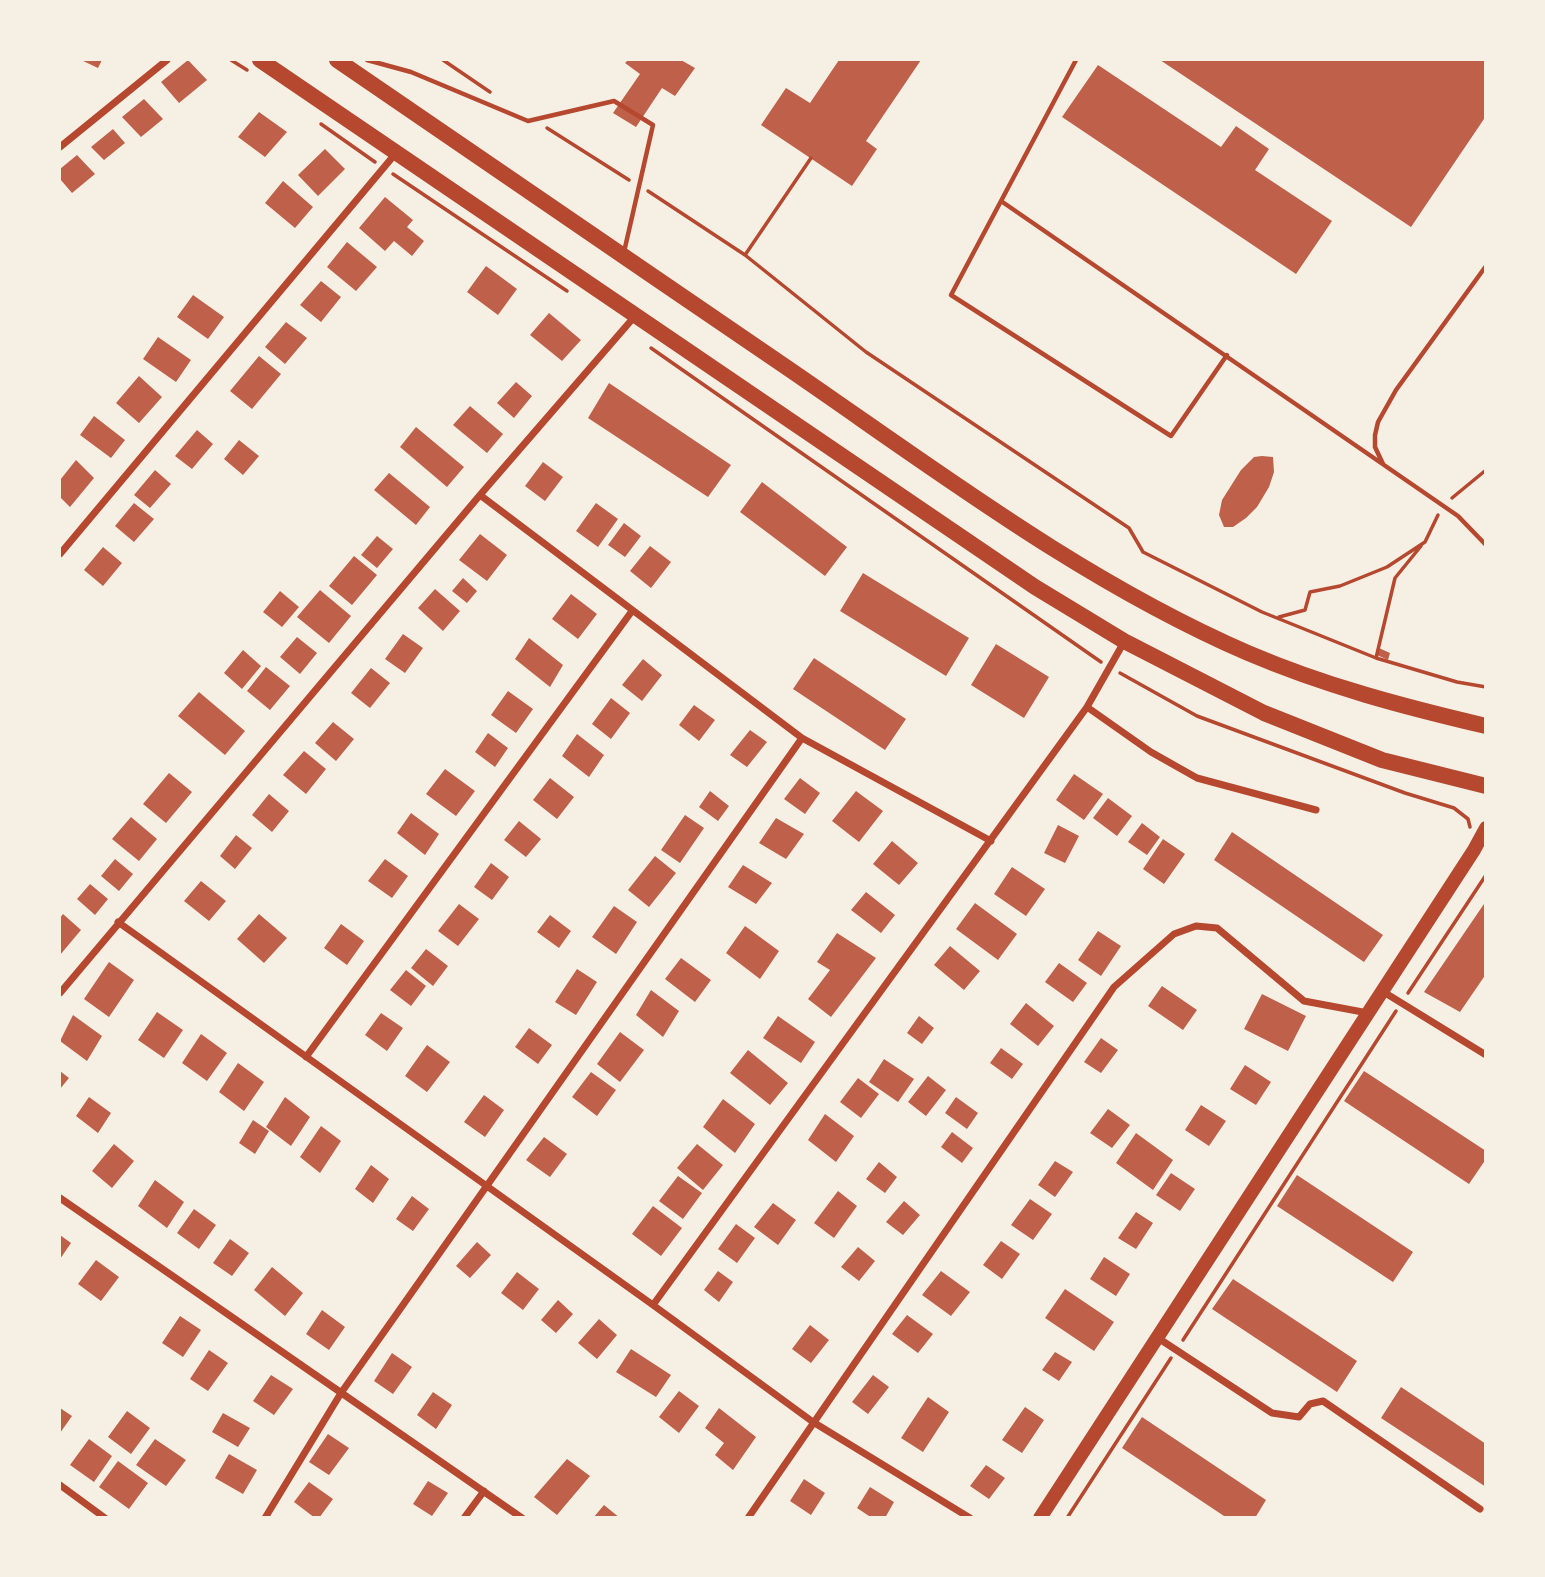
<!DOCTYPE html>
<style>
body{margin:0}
#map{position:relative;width:1545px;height:1577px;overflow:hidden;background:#f6efe4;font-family:"Work Sans",sans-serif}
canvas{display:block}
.frame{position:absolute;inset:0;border:61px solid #f6efe4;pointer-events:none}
</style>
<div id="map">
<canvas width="1545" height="1577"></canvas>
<div class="frame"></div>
</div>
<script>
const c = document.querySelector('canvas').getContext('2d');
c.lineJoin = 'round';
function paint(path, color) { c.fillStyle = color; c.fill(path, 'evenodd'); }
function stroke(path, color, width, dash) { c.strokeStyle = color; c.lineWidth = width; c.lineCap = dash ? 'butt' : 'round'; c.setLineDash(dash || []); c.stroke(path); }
paint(new Path2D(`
 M81 60H102L98 68Z
 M188 60 207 80 179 103 161 82Z
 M628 60H681L695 68 675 96 662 88 636 127 613 113 640 74 625 63Z
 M839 60H921L866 141 877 149 852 186 761 125 786 88 810 103Z
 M1160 60H1486V116L1411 227Z
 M1098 65 1221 147 1236 126 1269 149 1255 170 1332 221 1296 274 1062 117Z
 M144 99 163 119 141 137 122 117Z
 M259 112 287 132 265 157 238 137Z
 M113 129 125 143 104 160 91 147Z
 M325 149 345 169 318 196 298 175Z
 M77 155 95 174 72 193 60 179V169Z
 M283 181 313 207 295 228 265 203Z
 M385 197 413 220 407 227 424 241 412 256 394 241 385 251 359 228Z
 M347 242 377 267 356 291 327 267Z
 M486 266 517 289 498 315 467 292Z
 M321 281 341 297 321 322 300 305Z
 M193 295 224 317 208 339 177 317Z
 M549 313 581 340 562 361 530 335Z
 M286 322 307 338 285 364 265 347Z
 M158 337 191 360 176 382 143 359Z
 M259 356 281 374 252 409 230 391Z
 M139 376 162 397 139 423 116 403Z
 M516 382 532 396 514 418 497 403Z
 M609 383 731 465 708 497 588 418Z
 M470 406 503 434 487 453 453 425Z
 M94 416 125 440 111 458 80 435Z
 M416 427 464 467 447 487 400 447Z
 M197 430 213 444 192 469 175 456Z
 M239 440 259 456 243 475 224 459Z
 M1262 456 1273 457 1274 472 1269 487 1257 507 1246 518 1233 527H1224L1219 515 1222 500 1241 470 1254 457Z
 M76 460 94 478 70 507 60 497V480Z
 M543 462 563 477 545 501 525 486Z
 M155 470 171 484 150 508 134 495Z
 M389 473 430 507 416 525 374 490Z
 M762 482 847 547 825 576 740 512Z
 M134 503 154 519 134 542 115 526Z
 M596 503 618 519 598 547 576 531Z
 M624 523 641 536 625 557 608 545Z
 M480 534 507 555 487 581 459 560Z
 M377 536 393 549 377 568 361 555Z
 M650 546 671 562 651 588 630 571Z
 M103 547 122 563 103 586 84 570Z
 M354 556 377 575 352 605 329 586Z
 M863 573 969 638 946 676 840 611Z
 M463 578 477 591 467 603 452 591Z
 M435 589 460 611 443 631 418 608Z
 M320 590 351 616 329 643 297 617Z
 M280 591 299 607 282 627 263 612Z
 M571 594 597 614 578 639 552 619Z
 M403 634 423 648 405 673 385 659Z
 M297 637 317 653 300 674 280 657Z
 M529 638 563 665 550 687 515 659Z
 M996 644 1049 677 1024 718 971 685Z
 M1379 648 1390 653 1388 660 1377 655Z
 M243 650 261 666 242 689 224 673Z
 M814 658 906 719 885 750 793 689Z
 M643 659 662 675 642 701 622 685Z
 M266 667 290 686 270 710 247 691Z
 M371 668 390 683 370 708 351 693Z
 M508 691 533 709 516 733 491 715Z
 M199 692 245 731 225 755 178 716Z
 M611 698 630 713 611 739 592 724Z
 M694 705 715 720 699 741 679 725Z
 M333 722 354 739 336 761 315 743Z
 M750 730 767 742 747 767 730 755Z
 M488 733 508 748 495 767 475 752Z
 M577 734 604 755 589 777 562 756Z
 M304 751 326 769 306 794 283 775Z
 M445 769 475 791 456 816 426 794Z
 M169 773 192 792 166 823 143 804Z
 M1074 774 1103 794 1084 820 1056 800Z
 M550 778 574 797 557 819 533 800Z
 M800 778 820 793 805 814 784 799Z
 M710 791 729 806 718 821 699 807Z
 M856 791 883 811 859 842 832 821Z
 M269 794 289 811 272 832 252 815Z
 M1108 798 1132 816 1117 836 1093 818Z
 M411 813 439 834 425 855 397 833Z
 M685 815 704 828 680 863 661 850Z
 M131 817 157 839 139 861 112 839Z
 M776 818 804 834 786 859 759 843Z
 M519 821 541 839 526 857 504 840Z
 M1142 823 1160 837 1147 855 1128 842Z
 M1058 825 1079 836 1065 863 1044 853Z
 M1232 832 1383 935 1364 962 1214 860Z
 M236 835 252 848 235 869 220 856Z
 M1163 839 1185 854 1164 884 1143 869Z
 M892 841 918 863 899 885 873 864Z
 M655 856 676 873 649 907 628 890Z
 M115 859 133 874 119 891 101 876Z
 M385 859 408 876 392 898 368 881Z
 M491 863 509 877 492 900 474 887Z
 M743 865 772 883 756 904 728 887Z
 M1012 867 1045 889 1026 916 994 894Z
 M201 881 226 901 209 921 184 901Z
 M90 884 108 899 95 915 77 899Z
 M866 892 895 915 881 933 851 910Z
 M1486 901V974L1460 1012 1424 992Z
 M975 903 1017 934 998 960 956 929Z
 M459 904 479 919 458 946 438 931Z
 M614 906 637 922 616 954 592 937Z
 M63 914 81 930 60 955V918Z
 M259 914 287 938 264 963 237 939Z
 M550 915 571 931 559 948 537 932Z
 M341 924 364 941 347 965 324 948Z
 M745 926 779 951 760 979 726 953Z
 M1098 931 1121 946 1101 976 1078 960Z
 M837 933 876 958 831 1017 808 999 830 970 817 962Z
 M950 946 980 971 964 990 934 965Z
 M426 949 448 966 433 986 411 968Z
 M681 958 711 980 695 1002 665 979Z
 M109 962 134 980 109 1017 84 999Z
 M1059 963 1087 983 1073 1002 1045 982Z
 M577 969 597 982 576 1015 555 1002Z
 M406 970 426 986 411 1006 390 990Z
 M1162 986 1197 1010 1183 1030 1148 1006Z
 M651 990 679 1011 663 1037 636 1015Z
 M1262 994 1306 1016 1288 1051 1244 1029Z
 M1026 1003 1054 1026 1038 1046 1010 1024Z
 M157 1012 183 1030 164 1058 138 1040Z
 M381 1013 403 1028 387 1051 365 1035Z
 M73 1015 102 1036 87 1061 60 1041Z
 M778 1016 815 1042 801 1063 763 1038Z
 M919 1016 934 1028 922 1044 907 1033Z
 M529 1028 552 1045 538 1064 515 1047Z
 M620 1032 644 1050 620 1082 597 1064Z
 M201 1034 227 1053 207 1081 182 1063Z
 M1101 1038 1118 1050 1101 1073 1084 1062Z
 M427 1045 450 1062 427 1092 405 1076Z
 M1001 1048 1023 1064 1012 1079 990 1063Z
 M748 1050 788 1083 770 1105 730 1073Z
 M884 1059 914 1079 898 1102 869 1082Z
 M238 1063 264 1082 244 1111 219 1092Z
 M1245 1065 1271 1082 1256 1105 1230 1089Z
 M60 1071 69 1078 60 1089Z
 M1364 1071 1486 1151V1159L1469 1184 1344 1101Z
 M591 1072 616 1090 597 1116 572 1097Z
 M928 1076 946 1090 926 1116 908 1102Z
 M858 1078 879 1094 861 1118 840 1102Z
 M484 1095 504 1110 485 1137 464 1122Z
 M89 1097 111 1113 98 1133 76 1116Z
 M285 1097 310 1117 291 1146 266 1127Z
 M956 1097 978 1113 967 1129 945 1113Z
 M723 1099 755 1124 735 1153 703 1127Z
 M1201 1105 1226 1121 1209 1146 1185 1130Z
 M1108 1109 1130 1125 1112 1148 1090 1133Z
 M825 1114 854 1136 836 1162 808 1140Z
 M253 1120 269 1131 255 1154 239 1143Z
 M321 1126 341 1141 320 1173 300 1157Z
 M952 1132 973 1148 962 1163 941 1147Z
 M1136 1133 1173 1160 1153 1190 1116 1163Z
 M544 1137 567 1154 550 1177 526 1160Z
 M114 1144 134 1161 112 1188 92 1171Z
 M697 1144 723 1165 703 1190 677 1168Z
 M1055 1161 1073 1172 1055 1197 1038 1185Z
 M879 1162 897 1177 885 1193 866 1179Z
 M371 1165 389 1179 373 1203 355 1189Z
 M1171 1173 1195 1189 1180 1211 1156 1195Z
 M1297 1175 1413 1252 1393 1282 1277 1206Z
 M678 1176 702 1193 683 1219 659 1201Z
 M155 1180 184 1202 167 1228 138 1206Z
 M838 1191 857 1206 834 1238 814 1223Z
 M412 1196 429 1209 413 1231 396 1219Z
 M1030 1199 1052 1214 1033 1240 1011 1225Z
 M904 1201 920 1215 903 1235 886 1222Z
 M773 1203 796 1220 778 1245 754 1227Z
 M653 1206 682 1228 661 1256 632 1234Z
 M194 1209 216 1225 199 1249 177 1233Z
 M1136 1212 1153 1223 1136 1249 1118 1238Z
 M736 1224 755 1238 737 1263 718 1249Z
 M60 1235 71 1243 60 1259Z
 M230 1239 249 1253 232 1276 213 1263Z
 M1001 1241 1020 1254 1002 1279 983 1265Z
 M477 1242 491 1255 470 1278 456 1266Z
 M858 1247 875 1261 859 1281 841 1267Z
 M1104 1257 1130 1274 1116 1296 1090 1279Z
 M96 1260 119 1277 101 1301 78 1284Z
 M272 1267 303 1293 285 1316 254 1290Z
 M718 1271 733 1282 719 1302 704 1290Z
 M941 1271 970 1292 951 1316 922 1295Z
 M517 1272 539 1289 523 1310 501 1293Z
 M1233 1279 1357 1361 1337 1392 1212 1309Z
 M1065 1289 1114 1322 1094 1351 1045 1318Z
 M558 1300 573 1314 556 1333 541 1320Z
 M322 1310 345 1327 329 1350 306 1334Z
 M907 1315 933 1334 918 1353 892 1334Z
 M180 1316 201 1330 183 1357 162 1343Z
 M599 1319 617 1335 597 1359 578 1343Z
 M810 1325 829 1340 811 1363 792 1349Z
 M631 1349 671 1375 656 1397 616 1372Z
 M209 1350 228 1363 208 1391 190 1379Z
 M1055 1352 1072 1362 1059 1381 1042 1370Z
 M392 1353 412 1367 393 1394 374 1381Z
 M271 1375 293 1389 274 1415 253 1401Z
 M873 1375 889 1387 868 1414 852 1402Z
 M1401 1387 1486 1444V1487L1381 1418Z
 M679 1391 699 1406 679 1433 659 1417Z
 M433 1392 452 1405 436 1429 417 1415Z
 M928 1397 949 1412 923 1452 901 1438Z
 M1025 1407 1044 1420 1022 1453 1002 1440Z
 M60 1408 72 1416 60 1433Z
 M719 1408 756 1437 733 1470 715 1455 724 1443 705 1428Z
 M127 1411 150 1428 131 1454 108 1437Z
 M223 1413 250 1428 238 1447 212 1432Z
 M1142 1417 1266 1500 1255 1518H1227L1122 1448Z
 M328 1434 349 1448 329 1475 309 1462Z
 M89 1439 112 1456 94 1482 70 1465Z
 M155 1439 186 1460 166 1486 136 1465Z
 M229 1454 257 1470 243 1494 215 1478Z
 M567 1459 590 1476 557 1515 534 1497Z
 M118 1461 148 1483 129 1509 99 1487Z
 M986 1465 1005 1478 989 1499 970 1486Z
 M804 1479 825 1493 811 1515 790 1501Z
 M428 1481 448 1493 432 1516 413 1504Z
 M309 1482 333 1499 319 1518H315L294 1502Z
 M870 1487 894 1502 885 1518H872L857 1508Z
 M604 1505 620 1518H593Z`), '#bf614a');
stroke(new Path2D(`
 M231 60 247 70
 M443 60 490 92
 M321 124 375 162
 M547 128 629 180
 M393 174 567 291
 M648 191 745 255 866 352 1129 528 1143 552 1262 612 1376 658 1457 682 1486 687
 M745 255 811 158
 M651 348 1101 662
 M1452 498 1486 470
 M1279 617 1305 610 1310 592 1340 586 1387 567 1425 542 1438 515
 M1376 658 1395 578 1421 546
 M1120 673 1197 716 1405 793 1454 808 1468 819 1470 827
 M1408 993 1486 875
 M1183 1340 1396 1011
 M1067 1518 1171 1358`), '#b5482f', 3.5);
stroke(new Path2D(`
 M367 60 411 72 528 121 614 101 653 125 624 252
 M1076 60 951 295 1171 436 1227 355
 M1001 201 1458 516 1486 545
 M1383 464 1375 447V435L1378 422 1396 390 1486 266`), '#b5482f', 4.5);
stroke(new Path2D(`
 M60 147 167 60
 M480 495 802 738 991 841
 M60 554 396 153
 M1087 707 1151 752 1197 778 1316 810
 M118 922 653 1305 813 1422 970 1518
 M1382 991 1486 1055
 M60 993 480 495 635 316
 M306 1057 632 611
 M60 1198 522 1518
 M653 1305 1087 707 1124 642
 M1158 1338 1272 1413 1299 1417 1310 1404 1323 1401 1480 1509
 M60 1485 105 1518
 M265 1518 341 1393 802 738
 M464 1518 484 1491
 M748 1518 1114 987 1174 934 1196 926 1217 928 1304 1001 1368 1013`), '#b5482f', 7);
stroke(new Path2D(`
 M1040 1518 1474 850 1486 828`), '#b5482f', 14);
stroke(new Path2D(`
 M260 60 1035 587 1124 641 1264 713 1382 760 1486 786
 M337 60C486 162 636 265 786 367 935 469 1082 581 1248 653 1325 686 1405 707 1486 726`), '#b5482f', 16);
</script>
